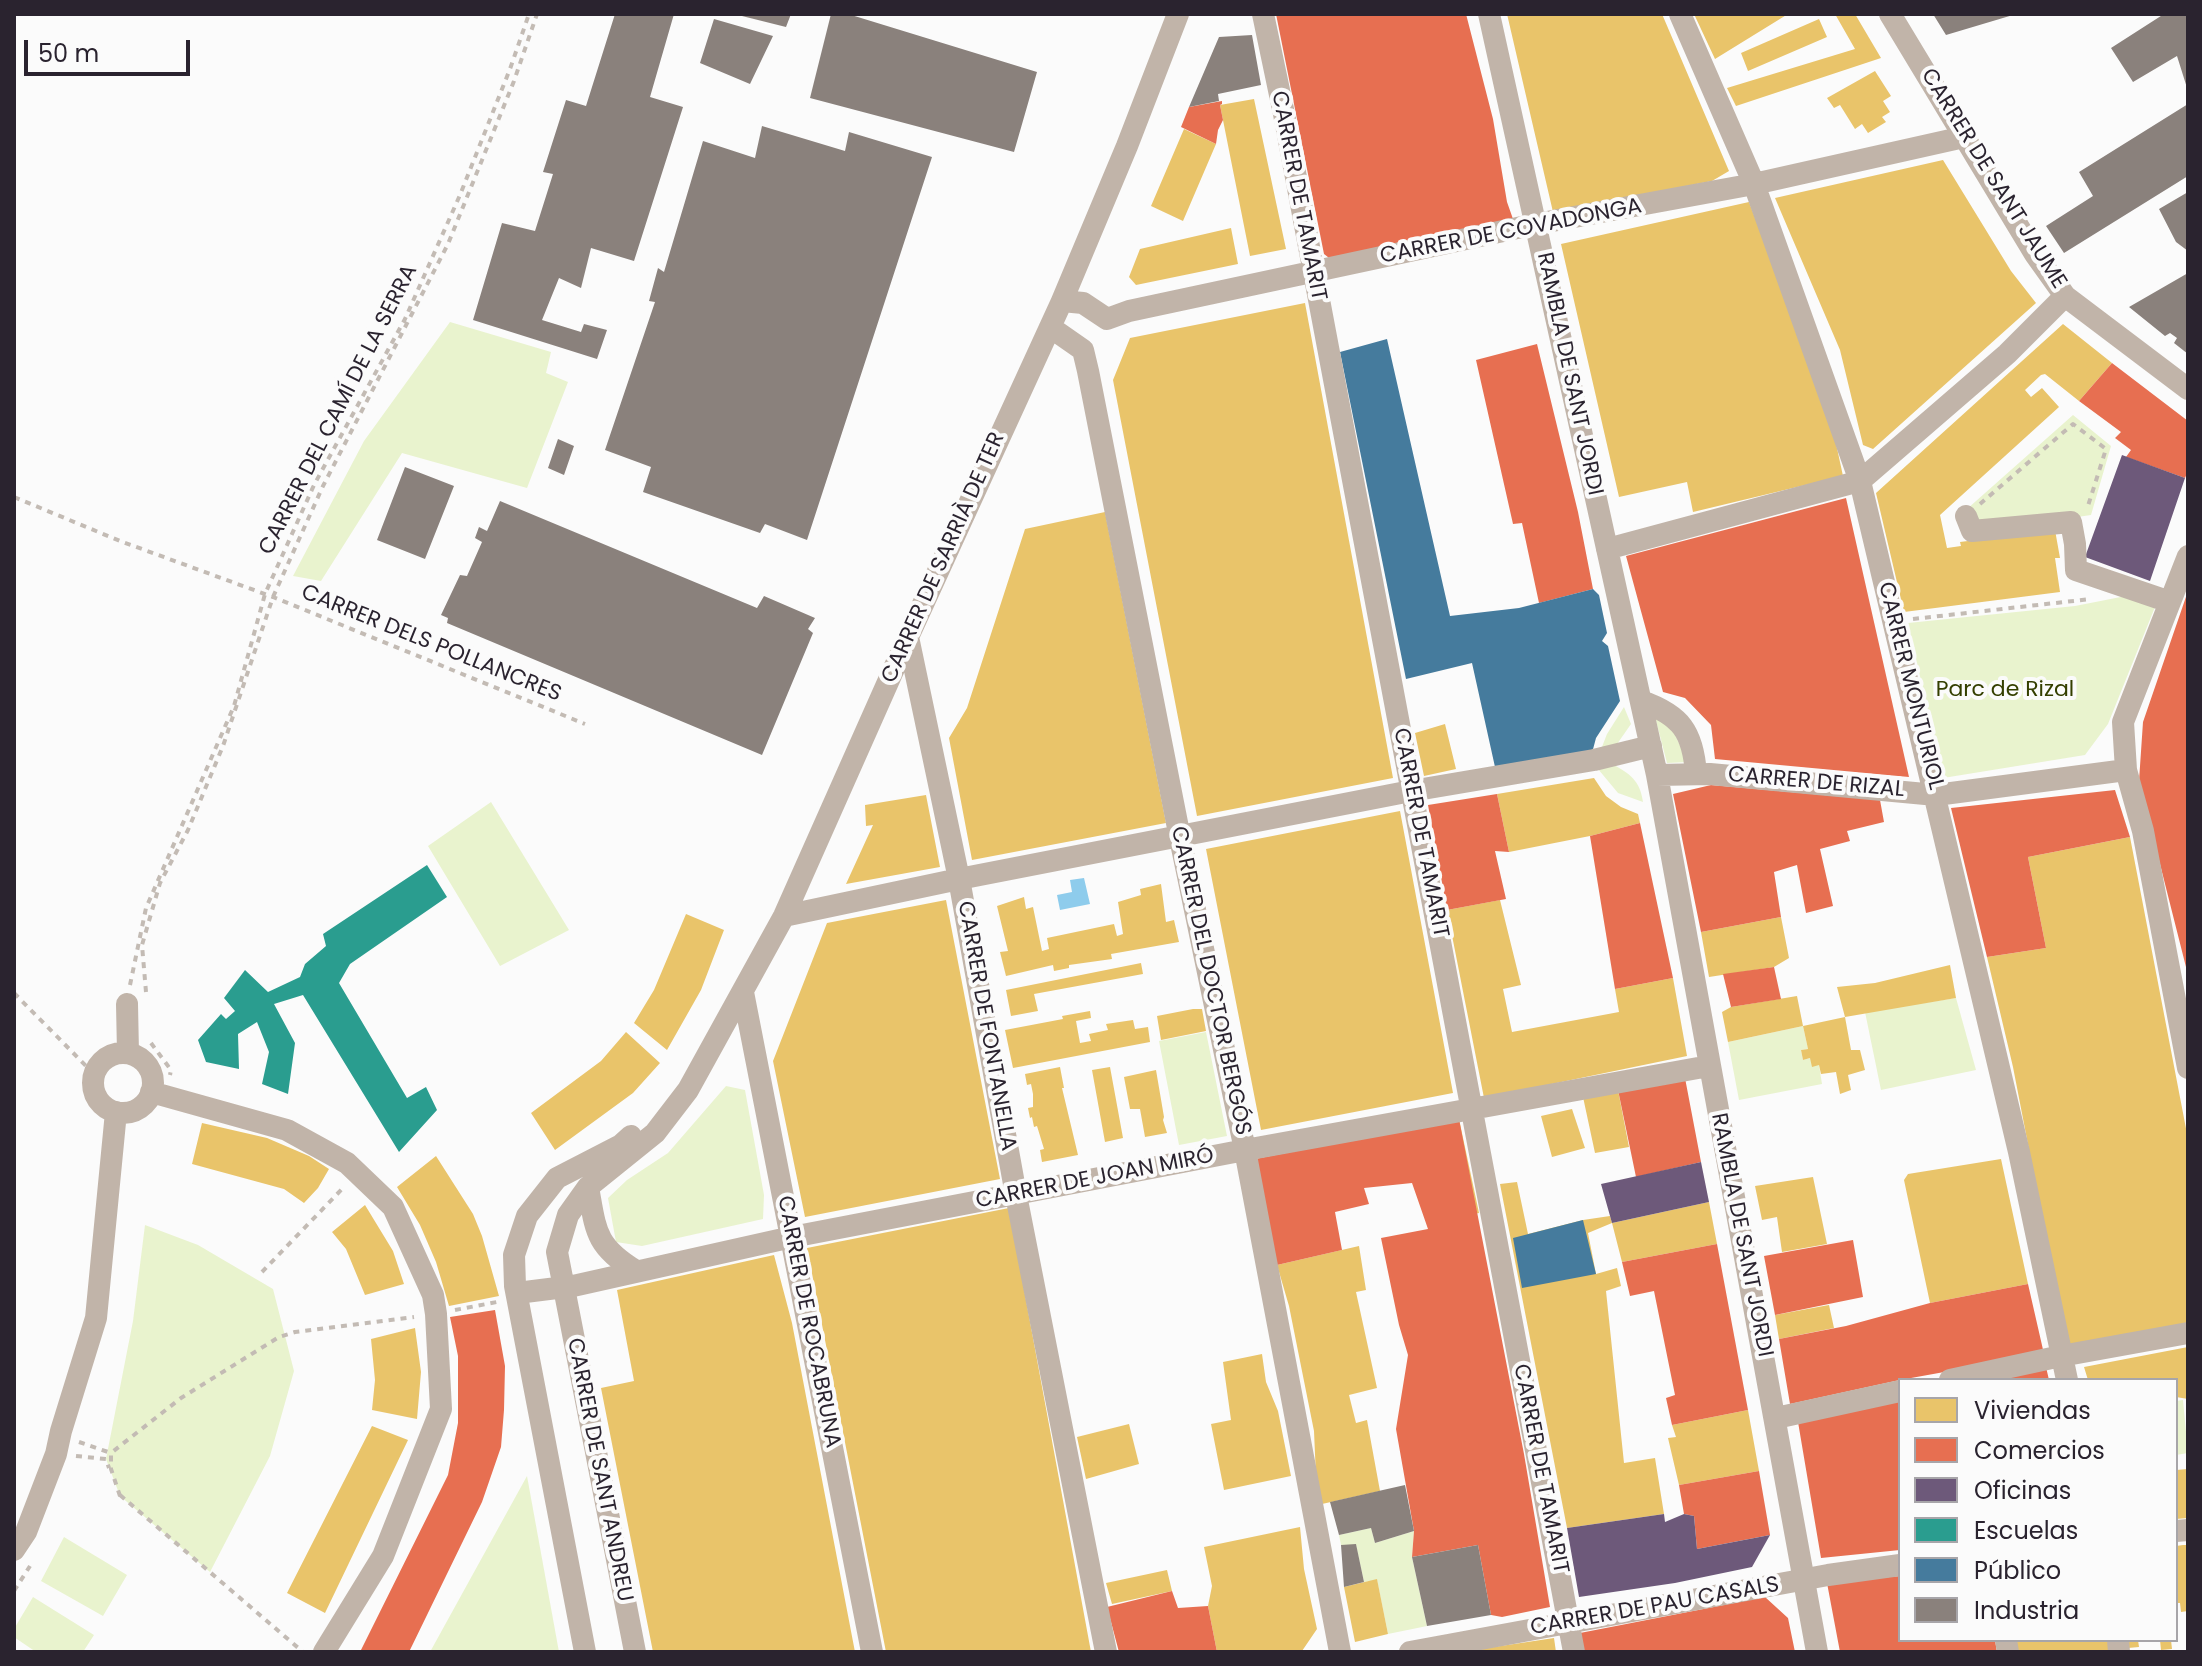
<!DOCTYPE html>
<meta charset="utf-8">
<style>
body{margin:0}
#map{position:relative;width:2202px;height:1666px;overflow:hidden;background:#fbfbfb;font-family:Poppins,sans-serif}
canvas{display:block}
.frame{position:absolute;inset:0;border:16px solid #2a232f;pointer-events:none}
.legend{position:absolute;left:1898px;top:1378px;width:280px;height:264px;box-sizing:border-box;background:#fbfbfb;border:2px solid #a7a5a9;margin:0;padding:10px 14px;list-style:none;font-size:24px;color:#2a232f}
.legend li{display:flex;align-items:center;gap:16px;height:40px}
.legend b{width:40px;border:2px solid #a7a5a9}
.scale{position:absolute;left:24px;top:40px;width:166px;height:36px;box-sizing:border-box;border:4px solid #2a232f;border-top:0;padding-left:10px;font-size:24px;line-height:28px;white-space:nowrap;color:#2a232f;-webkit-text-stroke:6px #fbfbfb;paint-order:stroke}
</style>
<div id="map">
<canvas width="2202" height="1666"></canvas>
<div class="frame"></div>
<ul class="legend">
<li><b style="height:22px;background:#e9c46a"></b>Viviendas</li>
<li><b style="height:22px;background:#e76f51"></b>Comercios</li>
<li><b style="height:22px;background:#6d597a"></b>Oficinas</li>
<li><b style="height:22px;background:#2a9d8f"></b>Escuelas</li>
<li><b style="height:22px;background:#457b9d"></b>Público</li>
<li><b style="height:22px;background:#8a817c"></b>Industria</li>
</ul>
<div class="scale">50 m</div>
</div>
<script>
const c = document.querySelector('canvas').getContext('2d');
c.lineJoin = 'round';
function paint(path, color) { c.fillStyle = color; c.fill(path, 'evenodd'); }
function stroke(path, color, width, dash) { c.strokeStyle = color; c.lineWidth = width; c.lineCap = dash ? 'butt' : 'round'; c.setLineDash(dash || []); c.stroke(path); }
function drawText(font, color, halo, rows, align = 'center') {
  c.font = font + ' Poppins,sans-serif'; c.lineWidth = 8; c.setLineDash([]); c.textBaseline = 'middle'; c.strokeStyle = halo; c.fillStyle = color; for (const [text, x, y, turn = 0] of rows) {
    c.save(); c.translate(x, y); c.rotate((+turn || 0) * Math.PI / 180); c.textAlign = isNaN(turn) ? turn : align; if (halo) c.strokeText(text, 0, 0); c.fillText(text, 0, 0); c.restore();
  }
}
paint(new Path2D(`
 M450 322 551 352 546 373 568 382 527 488 402 453 321 581 293 576 364 441Z
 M2073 415 2111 446 2091 515 1976 532 1967 509Z
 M2136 594 2157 602 2108 724 2085 755 1943 778 1908 623 2075 606Z
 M1624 707 1631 724 1615 747 1600 752 1607 734Z
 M1654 713 1667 718 1688 762 1667 763Z
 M1612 764C1630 774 1640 780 1643 802L1618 793 1598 769Z
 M491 802 569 930 500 966 428 846Z
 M1956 998 1976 1070 1881 1090 1865 1012Z
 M1803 1026 1808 1049 1801 1050 1803 1060 1810 1058 1819 1065 1822 1084 1739 1100 1728 1042Z
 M1206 1032 1227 1136 1179 1145 1159 1041Z
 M726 1086 745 1090 764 1195 763 1219 642 1246 616 1242 608 1198 627 1180 668 1153Z
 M145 1225 198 1245 273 1289 294 1371 270 1456 210 1572 120 1496 106 1459 133 1321Z
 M2183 1400 2188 1453 2176 1455V1401Z
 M527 1476 559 1652H430Z
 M1371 1528 1375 1543 1414 1531 1412 1557 1427 1626 1388 1634 1377 1580 1364 1582 1356 1545H1341L1339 1535Z
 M64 1537 127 1575 103 1616 41 1581Z
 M33 1597 94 1635 83 1652H36L14 1637V1629Z`), '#e9f3ce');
paint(new Path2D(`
 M1084 878 1090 904 1060 910 1057 895 1072 892 1070 880Z`), '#8eccec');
paint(new Path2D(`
 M1507 14H1662L1729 171 1712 181 1553 212Z
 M1694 14H1788L1715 59Z
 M1835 14H1855L1881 58 1736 106 1727 88 1855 49Z
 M1819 19 1827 37 1748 71 1741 53Z
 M1875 71 1891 96 1883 101 1890 112 1882 117 1886 122 1868 133 1862 124 1855 129 1840 105 1834 108 1827 98Z
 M1254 99 1286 249 1250 256 1220 105Z
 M1184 129 1216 144 1183 221 1151 206Z
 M1943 160 2011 271 2036 303 1873 449 1863 445 1840 350 1775 198Z
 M1749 202 1829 411 1843 476 1693 512 1687 482 1619 497 1561 244Z
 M1231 228 1238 264 1136 285 1129 277 1140 249Z
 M1305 303 1393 778 1197 816 1113 380 1130 338Z
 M2063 324 2112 363 2079 401 2045 374 2041 375 2025 390 2031 397 2042 388 2059 407 1940 515 1947 548 1961 546 1960 542 2055 530 2060 558H2055L2060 592 1904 612 1876 493Z
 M1105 512 1166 823 972 860 949 738 967 708 1025 529Z
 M1445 724 1456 769 1424 776 1415 733Z
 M1594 778 1606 796 1621 807 1638 814 1640 823 1590 836 1509 852 1497 794Z
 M926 795 940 867 846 884 873 825 866 826 865 805Z
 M1400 811 1453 1093 1261 1130 1206 849Z
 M2130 837 2188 1139V1323L2067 1346 2013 1067 1987 957 2046 948 2028 857Z
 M1161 884 1166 922 1174 920 1179 942 1111 954 1112 959 1069 965V968L1054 971 1053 965 1006 976 1000 952 1008 951 997 906 1024 897 1026 909 1033 907 1042 951 1049 949 1047 938 1114 924 1117 936 1123 934 1118 902 1141 895 1140 889Z
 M946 900 1000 1179 805 1217 773 1061 827 923Z
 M1500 900 1521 985 1503 989 1512 1032 1619 1012 1615 989 1673 978 1687 1056 1484 1098 1447 910Z
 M686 914 724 930 701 990 667 1050 634 1023 654 990Z
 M1781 917 1789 958 1774 967 1709 977 1701 932Z
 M1141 963 1143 974 1034 994 1038 1011 1011 1016 1006 990Z
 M1950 965 1956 998 1845 1017 1837 987 1875 983Z
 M1797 996 1803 1026 1728 1042 1722 1012 1731 1007Z
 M1193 1009H1202L1206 1031 1161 1040 1157 1016Z
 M1090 1011 1091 1018 1076 1021 1080 1043 1091 1041 1089 1034 1108 1030 1106 1024 1133 1020 1135 1029 1148 1027 1150 1042 1013 1068 1005 1030 1063 1019 1062 1016Z
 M1845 1017 1851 1050H1860L1865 1070 1848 1075 1851 1090 1840 1094 1836 1072 1821 1074 1819 1065 1812 1067 1810 1058 1803 1060 1801 1050 1808 1049 1803 1026Z
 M626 1032 660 1063 633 1093 555 1150 531 1113 601 1061Z
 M1060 1067 1064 1088H1062L1078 1155 1042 1162 1040 1150 1044 1149 1037 1126 1034 1127 1032 1117 1030 1118 1028 1108 1033 1107V1094L1031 1084 1027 1085 1025 1074Z
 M1110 1067 1123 1138 1105 1142 1092 1070Z
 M1156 1070 1164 1117 1163 1120 1167 1133 1145 1137 1140 1109H1130L1124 1077Z
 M1618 1090 1629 1147 1595 1153 1583 1097Z
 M1572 1109 1585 1148 1552 1157 1541 1116Z
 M1459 1119 1479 1213 1448 1219 1430 1124Z
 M202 1123 267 1138 309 1156 329 1169 318 1188 304 1203 284 1189 192 1164Z
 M436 1156 473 1214 482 1236 499 1296 449 1306 436 1262 420 1225 397 1187Z
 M2001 1159 2028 1284 1930 1303 1904 1180 1908 1174Z
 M1813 1177 1827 1244 1782 1252 1777 1217 1762 1220 1755 1186Z
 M1517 1182 1528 1234 1583 1220 1610 1216 1612 1223 1709 1202 1717 1244 1622 1262 1612 1223 1588 1233 1596 1274 1617 1268 1621 1286 1606 1291 1624 1463 1655 1458 1664 1514 1567 1528 1500 1184Z
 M365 1205 393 1251 404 1284 365 1295 346 1249 332 1232Z
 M1009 1208 1091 1652H886L807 1248Z
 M1359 1246 1366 1290 1356 1292 1377 1388 1349 1395 1356 1423 1367 1420 1380 1491 1322 1504 1316 1477 1314 1431 1289 1306 1277 1265Z
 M774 1255 792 1323 855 1652H653L601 1388 634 1381 617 1290Z
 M1829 1305 1834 1328 1779 1339 1775 1315Z
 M415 1328 421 1372 417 1419 372 1410 375 1380 371 1339Z
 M2188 1347V1399L2176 1397V1380H2088L2084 1367Z
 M1262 1354 1266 1382 1278 1411 1291 1476 1224 1490 1211 1424 1231 1420 1223 1362Z
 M1748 1410 1759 1471 1679 1485 1668 1438 1676 1437 1672 1425Z
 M1129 1424 1139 1464 1086 1479 1077 1437Z
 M372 1426 408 1440 325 1613 287 1593Z
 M2188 1469V1518L2176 1519V1470Z
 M1300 1527 1304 1569 1317 1629 1302 1651 1217 1652 1208 1606 1212 1586 1204 1547Z
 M2183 1545H2188V1611L2181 1612 2180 1603H2176V1546Z
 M1167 1570 1172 1591 1112 1604 1106 1583Z
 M1377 1579 1388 1634 1355 1642 1344 1587Z
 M1554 1638 1556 1652H1475L1474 1650Z
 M2012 1640H2109L2110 1652H2014Z
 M2127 1640H2138L2139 1647 2128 1648Z
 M2160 1640H2171L2172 1649 2161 1650Z`), '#e9c46a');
paint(new Path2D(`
 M1276 14H1466L1493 119 1507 202 1513 219 1333 261 1324 254Z
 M1222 101V104L1220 105 1223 120 1218 130 1216 144 1181 127 1189 107Z
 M1537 344 1578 512 1593 589 1539 603 1522 523 1513 524 1476 360Z
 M2112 363 2188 421V471L2185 478 2126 457 2131 450 2115 438 2121 432 2079 401Z
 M1846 498 1909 777 1715 759 1711 725 1685 698 1663 692 1626 556Z
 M2188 591V971H2187L2139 781 2143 722Z
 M1711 785 1880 800 1884 822 1847 831 1850 841 1820 849 1833 906 1806 913 1797 865 1774 872 1781 917 1701 932 1673 794Z
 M2115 790 2130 837 2028 857 2046 948 1987 957 1951 808Z
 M1497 794 1509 852 1495 851 1506 899 1447 910 1428 805Z
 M1640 823 1673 978 1615 989 1590 836Z
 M1774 967 1781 999 1731 1007 1723 974Z
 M1685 1078 1701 1162 1636 1177 1618 1090Z
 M1459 1119 1524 1454 1550 1607 1502 1617 1491 1615 1478 1545 1412 1557 1414 1531 1396 1429 1408 1355 1399 1325 1381 1238 1428 1229 1412 1183 1364 1188 1369 1204 1335 1212 1342 1250 1277 1265 1255 1159Z
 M1853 1240 1863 1297 1775 1315 1764 1256Z
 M1717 1244 1748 1410 1672 1425 1666 1398 1675 1395 1654 1291 1630 1296 1622 1262Z
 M2028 1284 2044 1354 1900 1380 1790 1404 1779 1339 1846 1326 1930 1303Z
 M495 1310 505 1366 504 1410 501 1447 482 1502 409 1652H360L448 1475 458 1423V1356L450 1317Z
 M2046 1367 2049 1380H1991Z
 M1900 1399V1550L1821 1558 1798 1422Z
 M1759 1471 1770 1535 1697 1549 1694 1516 1684 1514 1679 1485Z
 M1900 1576V1640H1995L1997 1652H1840L1827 1583Z
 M1172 1591 1178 1608 1208 1606 1217 1652H1119L1107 1607Z
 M1765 1597 1788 1618 1795 1652H1583L1580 1633Z`), '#e76f51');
paint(new Path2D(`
 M2122 455 2185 478 2150 581 2085 557Z
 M1701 1162 1709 1202 1612 1223 1601 1184Z
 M1664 1514 1665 1522 1684 1514 1694 1516 1697 1549 1770 1535 1752 1567 1675 1583 1579 1597 1567 1528Z`), '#6d597a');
paint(new Path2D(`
 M427 865 447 897 350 964 339 983 407 1098 426 1087 437 1110 399 1152 303 995 274 1004 295 1043 288 1094 262 1084 269 1052 257 1022 238 1034 239 1069 206 1062 198 1040 221 1014 226 1019 235 1011 224 998 245 970 268 992 300 977 305 964 326 946 323 934Z`), '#2a9d8f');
paint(new Path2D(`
 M1387 339 1450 616 1519 608 1593 589 1599 595 1607 633 1602 641 1608 646 1620 701 1596 738 1592 753 1495 767 1472 663 1406 679 1340 352Z
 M1583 1220 1596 1274 1522 1288 1513 1238Z`), '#457b9d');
paint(new Path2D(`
 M615 14H674L650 97 683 107 634 261 591 248 581 288 559 278 542 320 581 332 584 324 607 330 597 359 473 320 502 223 535 231 553 174 543 172 566 100 586 106Z
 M734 14H791L786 27Z
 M831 14H848L1037 72 1014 152 810 98Z
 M1933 14H2013V15L1946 35Z
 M2164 14 2188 16V91L2177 56 2133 82 2111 48Z
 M714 19 773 36 750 84 700 63Z
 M1252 35 1261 85 1218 94 1219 101 1189 107 1219 37Z
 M2188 104V176L2064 253 2046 226 2093 196 2079 172Z
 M762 126 845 151 849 132 932 157 807 540 765 524 760 533 643 492 651 467 605 450 655 302 649 301 658 268 664 272 703 141 755 158Z
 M2188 192V251L2176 242 2159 209Z
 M2188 273V354L2174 343 2177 338 2170 333 2165 336 2129 307Z
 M558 439 574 446 564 475 548 468Z
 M405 467 454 486 425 559 377 540Z
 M500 501 757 608 764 596 815 618 808 629 813 633 762 755 447 623 448 618 441 615 460 575 467 576 482 542 475 538 479 527 487 531Z
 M1405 1485 1414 1531 1375 1543 1371 1528 1339 1535 1330 1502Z
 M1356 1544 1364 1582 1344 1587 1341 1545Z
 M1478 1545 1491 1615 1427 1626 1412 1557Z`), '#8a817c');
stroke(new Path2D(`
 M14 497 120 541 273 597 585 724
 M1980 504 2073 424 2106 449 2087 509
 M1913 619 2091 599
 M130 985 146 908 234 706 265 594 314 485 405 319 460 195 510 69 529 14
 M146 992 142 945 160 883 188 830 223 746 273 597 323 486 448 244 514 81 537 14
 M14 993 94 1074
 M151 1043 171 1070 170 1075
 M262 1272 342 1189
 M455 1310 497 1302
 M79 1442 111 1453
 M76 1456 106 1459 109 1468
 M120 1495 303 1652
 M120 1496 111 1469V1453L181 1398 279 1337 295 1332 414 1317
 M14 1591 30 1566`), '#c3bbb4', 4, [6, 6]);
stroke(new Path2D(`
 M1263 14 1284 114 1574 1652
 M1489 14 1657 775 1817 1652
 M1680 14 1754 184 1860 481 2019 1152 2067 1380
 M1890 14 2035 254 2065 296 2188 389
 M1062 301 1083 303 1107 319 1129 311 1536 224 1754 184 1964 137
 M1050 327 1083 350 1088 371 1180 838 1245 1150 1340 1652
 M1966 516 1972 531 2071 522 2075 544 2076 570 2170 602
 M1607 549 1860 481 2007 354 2065 296
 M2188 556 2123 722 2126 770 2143 831 2188 1068
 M908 637 959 879 1016 1195 1106 1652
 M1641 701C1681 715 1693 732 1696 774
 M1657 775 1710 774 1936 795 2126 770
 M784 916 959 879 1411 791 1594 760 1651 746
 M743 992 872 1652
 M127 1004 128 1053
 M93 1083a30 30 0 1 1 60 0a30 30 0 1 1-60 0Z
 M151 1092 287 1130 347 1163 393 1207 433 1295 436 1314 441 1409 383 1556 324 1652
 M588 1187C596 1231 595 1246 636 1271
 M517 1293 573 1286 792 1237 1245 1150 1709 1066
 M1950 1380 2061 1356 2188 1333
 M1776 1418 1900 1391
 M2176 1531 2188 1530
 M14 1550 26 1532 56 1454 61 1431 96 1318 116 1112
 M2006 1640 2008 1652
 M2118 1640 2119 1652
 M585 1652 515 1286 514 1255 527 1216 557 1178 621 1145 631 1136
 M635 1652 557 1252 568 1215 588 1187 655 1133 688 1090 784 916 908 637 1062 301 1127 146 1178 14
 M1410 1652 1828 1575 1900 1565`), '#c1b4a9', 22);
drawText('22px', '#2a232f', '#fbfbfb', [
 ["CARRER DE SANT JAUME",1993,179,58],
 ["CARRER DE TAMARIT",1298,196,79],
 ["CARRER DE COVADONGA",1511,232,-11],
 ["RAMBLA DE SANT JORDI",1569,374,78],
 ["CARRER DEL CAMÍ DE LA SERRA",339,410,-63],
 ["CARRER DE SARRIÀ DE TER",944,558,-66],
 ["CARRER DELS POLLANCRES",431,644,22],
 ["CARRER MONTURIOL",1910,686,76],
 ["CARRER DE RIZAL",1816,783,5],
 ["CARRER DE TAMARIT",1420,833,79],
 ["CARRER DEL DOCTOR BERGÓS",1210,981,78],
 ["CARRER DE FONTANELLA",986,1026,80],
 ["CARRER DE JOAN MIRÓ",1095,1179,-11],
 ["RAMBLA DE SANT JORDI",1741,1235,79],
 ["CARRER DE ROCABRUNA",808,1322,79],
 ["CARRER DE TAMARIT",1540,1469,79],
 ["CARRER DE SANT ANDREU",599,1470,79],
 ["CARRER DE PAU CASALS",1655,1607,-10]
]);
drawText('22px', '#343f00', '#fbfbfb', [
 ["Parc de Rizal",2005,690]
]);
</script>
